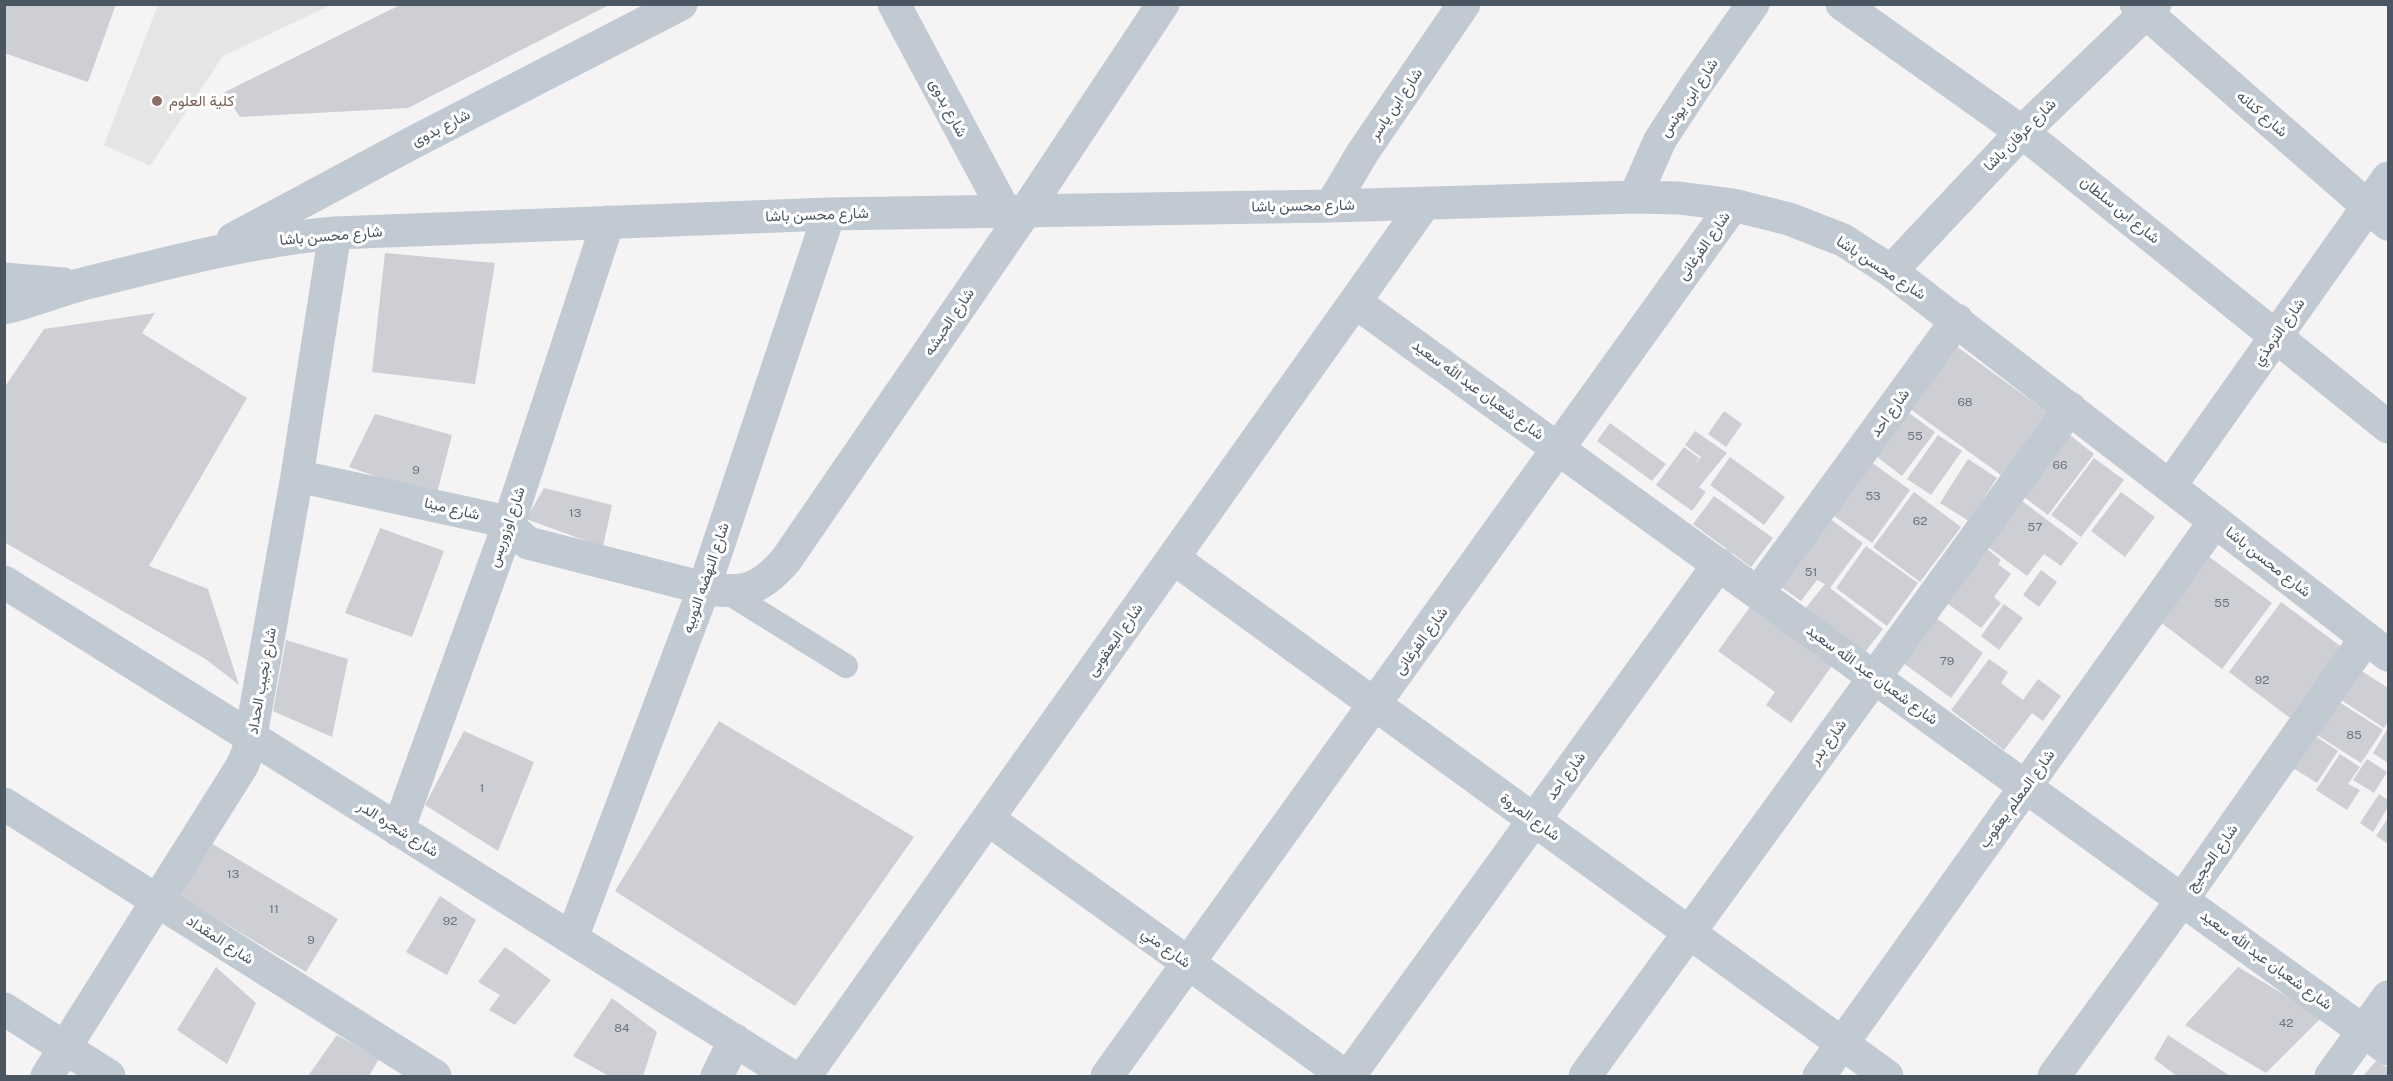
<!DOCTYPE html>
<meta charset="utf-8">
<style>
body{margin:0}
#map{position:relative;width:2393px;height:1081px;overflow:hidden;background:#f5f3f3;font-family:"Public Sans",sans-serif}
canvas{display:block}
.frame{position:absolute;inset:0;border:6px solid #4a5661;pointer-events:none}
</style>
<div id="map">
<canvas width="2393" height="1081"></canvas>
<div class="frame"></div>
</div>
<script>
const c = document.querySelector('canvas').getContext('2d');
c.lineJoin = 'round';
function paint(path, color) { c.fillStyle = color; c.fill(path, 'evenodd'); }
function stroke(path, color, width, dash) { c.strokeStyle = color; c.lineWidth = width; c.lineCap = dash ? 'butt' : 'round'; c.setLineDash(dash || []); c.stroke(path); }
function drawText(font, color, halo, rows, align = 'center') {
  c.font = font + ' "Public Sans",Vazirmatn,sans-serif'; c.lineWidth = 6; c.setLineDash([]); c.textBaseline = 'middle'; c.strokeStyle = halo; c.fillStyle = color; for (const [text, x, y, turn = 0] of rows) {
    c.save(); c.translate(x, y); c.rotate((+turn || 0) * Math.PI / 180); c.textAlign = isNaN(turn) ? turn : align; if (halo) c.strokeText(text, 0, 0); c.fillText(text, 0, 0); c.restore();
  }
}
paint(new Path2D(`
 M158 5V4L331 5 223 56 150 166 104 145Z`), '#e6e4e5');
paint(new Path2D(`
 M4 4H116L88 82 4 53Z
 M402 4H611L408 108 240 117 223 93Z
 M385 253 495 263 475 384 372 372Z
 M155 313 142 333 247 398 149 566 208 589 239 685 207 660 4 542V388L44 329Z
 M1952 343 2047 412 2001 475 1906 406Z
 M1905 410 1935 432 1902 476 1872 453Z
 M1724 411 1742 424 1726 447 1708 434Z
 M375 414 452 435 436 497 349 467Z
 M1610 423 1666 464 1652 481 1597 441Z
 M1695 431 1727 453 1699 487 1706 492 1692 511 1656 485 1684 447 1699 458 1693 467 1701 457 1685 445Z
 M2066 432 2094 454 2048 515 2020 494Z
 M1938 435 1962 451 1931 495 1907 479Z
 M1730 457 1785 497 1764 525 1710 485Z
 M2094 458 2124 480 2081 537 2051 515Z
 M1968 459 1997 478 1969 521 1940 503Z
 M1871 462 1910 490 1872 543 1834 516Z
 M544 488 612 505 603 547 526 519Z
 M1914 492 1961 527 1920 582 1873 547Z
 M2121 492 2155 517 2125 557 2091 531Z
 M1714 496 1773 538 1751 567 1693 524Z
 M2018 498 2078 543 2061 566 2044 554 2027 576 1984 544Z
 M1826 516 1863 543 1830 588 1883 629 1858 661 1800 615 1825 584 1817 580 1801 601 1777 584Z
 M380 528 444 551 412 637 345 613Z
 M1866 546 1918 583 1887 626 1836 588Z
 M1985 547 2001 560 1998 564 2011 574 1994 597 2001 603 1981 628 1944 601Z
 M2208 556 2272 603 2222 669 2159 621Z
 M2041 570 2057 582 2039 607 2023 595Z
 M2281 602 2347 651 2294 721 2229 672Z
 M1752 604 1834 663 1791 723 1766 705 1775 692 1718 651Z
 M2004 604 2023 618 1999 650 1981 636Z
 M1935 617 1983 653 1951 698 1902 662Z
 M286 640 348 659 332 737 273 711Z
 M1989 659 2008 672 2001 683 2023 700 2038 679 2061 696 2043 721 2032 713 2004 750 1951 710Z
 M2357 668 2388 688V721L2384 728 2338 698Z
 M2336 700 2383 730 2361 763 2314 733Z
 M719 721 914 837 795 1006 615 891Z
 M2388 728V763L2373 753Z
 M2306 730 2338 751 2317 783 2285 763Z
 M464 731 534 762 498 851 425 805Z
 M2340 754 2360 767 2348 784 2360 790 2347 810 2316 790Z
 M2367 759 2387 772 2374 793 2353 780Z
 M2379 794 2388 800V807L2373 832 2360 823Z
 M2388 818V844L2376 836Z
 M211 843 338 919 306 972 179 896Z
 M440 896 476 920 447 975 406 952Z
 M505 947 551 980 515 1025 489 1010 500 995 478 982Z
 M216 967 256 1003 227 1064 177 1030Z
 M2238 967 2322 1017 2266 1073 2185 1025Z
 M612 998 657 1032 643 1076H609L573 1056Z
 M337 1035 379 1059 369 1076H308Z
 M2168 1035 2230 1076H2177L2154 1059Z
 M2376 1061 2388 1068V1076H2363Z`), '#cdcfd5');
stroke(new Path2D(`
 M727 592 846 666`), '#c1cad2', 24);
stroke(new Path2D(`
 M894 4 1004 210
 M1842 4 2022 132 2388 427
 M2136 4 2388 224
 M1635 197 1660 140 1696 85 1753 4
 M1331 206 1363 152 1464 4
 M233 239 412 143 681 4
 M1891 271 2022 132 2155 4
 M4 279 63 284
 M1355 302 2388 1049
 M4 308C30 302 54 292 79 285 163 264 249 241 335 233L829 214 1331 206 1635 197 1679 198 1733 205 1789 219 1843 240 1891 271 2388 655
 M297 476 490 518 504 522 528 543 704 588C743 595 760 590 786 560L1027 209 1163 4
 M2170 486 2388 178
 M1173 558 1887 1076
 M4 582 791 1076
 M1758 593 1957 320
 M4 804 435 1076
 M988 819 1345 1076
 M398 830 508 526 608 222
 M572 938 704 588 829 214
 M4 1009 109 1076
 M47 1076 242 766 248 752 297 476 335 233
 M717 1076 735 1040
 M805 1076 1425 203
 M1107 1076 1733 205
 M1349 1076 1719 564
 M1585 1076 2070 408
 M1819 1076 2215 521
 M2054 1076 2182 900 2366 638
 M2331 1076 2388 997`), '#c1cad2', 33);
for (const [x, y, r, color] of [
 [157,101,6,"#8d6e63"]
]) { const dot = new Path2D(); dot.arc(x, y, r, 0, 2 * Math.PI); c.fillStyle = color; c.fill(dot); stroke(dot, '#fff', 2); }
drawText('12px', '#6b747e', null, [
 ["68",1965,402],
 ["55",1915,436],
 ["66",2060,465],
 ["9",416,470],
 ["53",1873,496],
 ["13",575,513],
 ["62",1920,521],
 ["57",2035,527],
 ["51",1811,572],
 ["55",2222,603],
 ["79",1947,661],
 ["92",2262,680],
 ["85",2354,735],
 ["1",482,788],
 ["13",233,874],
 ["11",274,909],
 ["92",450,921],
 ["9",311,940],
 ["42",2286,1023],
 ["84",622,1028]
]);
drawText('15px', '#4a5661', '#fff', [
 ["شارع ابن يونس",1689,98,-56],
 ["شارع ابن ياسر",1396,104,-56],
 ["شارع بدوى",948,108,62],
 ["شارع كنانه",2262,114,41],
 ["شارع بدوى",441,128,-27],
 ["شارع عرفان باشا",2020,135,-45],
 ["شارع محسن باشا",1303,206,-1],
 ["شارع ابن سلطان",2120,210,39],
 ["شارع محسن باشا",817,215,-2],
 ["شارع محسن باشا",331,236,-5],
 ["شارع الفرغانى",1704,246,-55],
 ["شارع محسن باشا",1881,268,33],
 ["شارع الحبشه",949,322,-56],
 ["شارع الترمذي",2279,332,-55],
 ["شارع شعبان عبد الله سعيد",1478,390,36],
 ["شارع احد",1890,413,-54],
 ["شارع مينا",452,509,13],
 ["شارع اوزوريس",507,527,-71],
 ["شارع محسن باشا",2268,562,38],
 ["شارع النهضه النوبيه",706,578,-71],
 ["شارع اليعقوبى",1115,640,-55],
 ["شارع الفرغانى",1421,641,-54],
 ["شارع شعبان عبد الله سعيد",1872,675,36],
 ["شارع نجيب الحداد",262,681,-80],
 ["شارع بدر",1828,742,-54],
 ["شارع احد",1566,776,-54],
 ["شارع المعلم يعقوب",2017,799,-54],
 ["شارع المروة",1530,817,36],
 ["شارع شجره الدر",398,829,32],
 ["شارع الحجيج",2212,858,-55],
 ["شارع المقداد",220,940,33],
 ["شارع مني",1166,948,36],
 ["شارع شعبان عبد الله سعيد",2266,960,36]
]);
drawText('15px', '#785e54', '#fff', [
 ["كلية العلوم",169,101]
], 'left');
</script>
